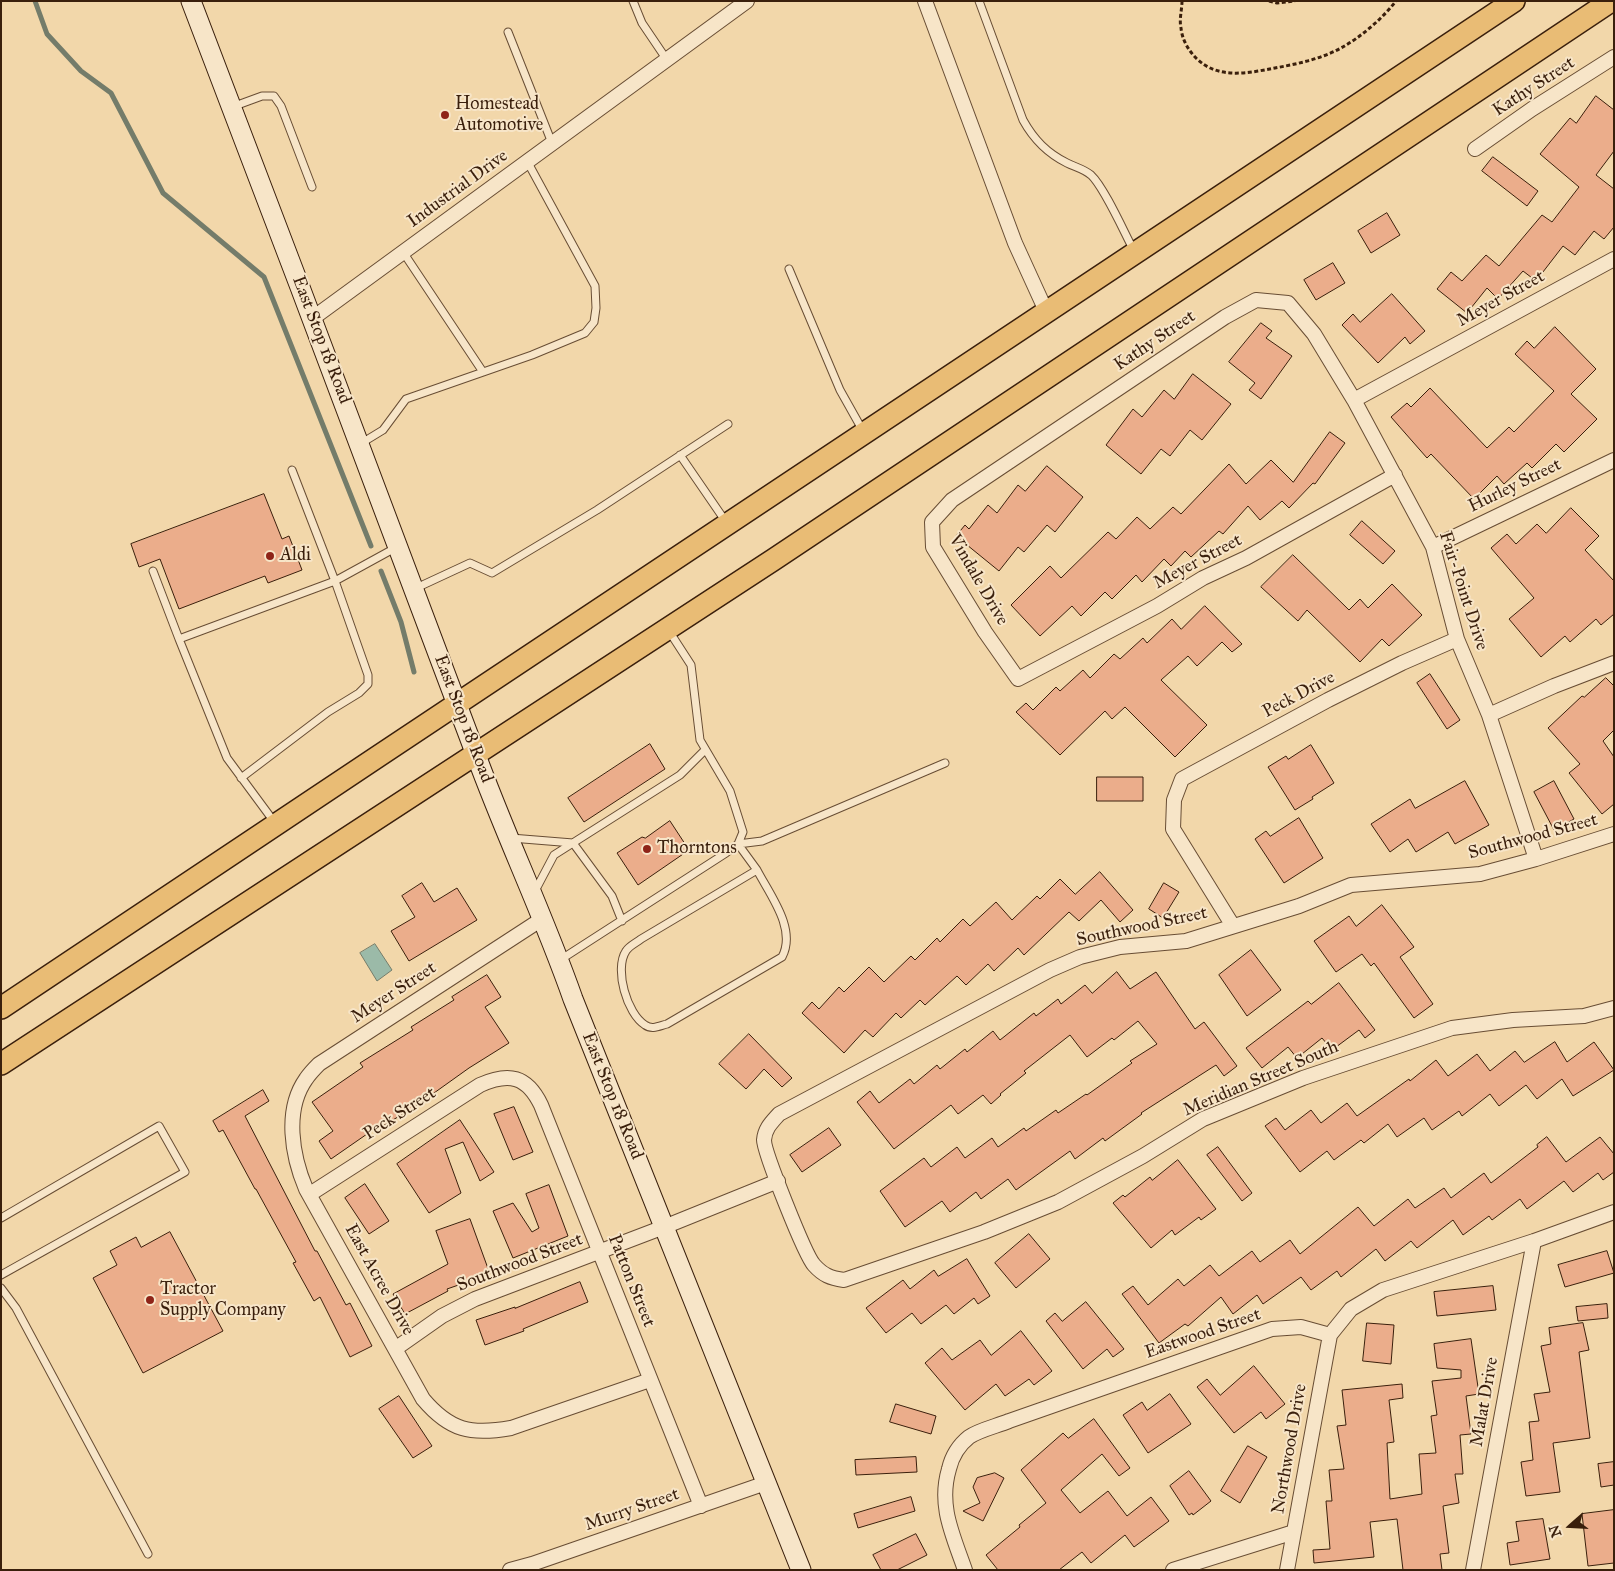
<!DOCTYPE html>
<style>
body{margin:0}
#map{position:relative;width:1615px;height:1571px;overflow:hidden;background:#f2d7aa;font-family:"IM FELL Great Primer",serif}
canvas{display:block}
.frame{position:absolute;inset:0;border:2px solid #3a1f0c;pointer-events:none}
.north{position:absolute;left:1545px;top:1501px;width:50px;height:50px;-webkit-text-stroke:4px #f7e5c8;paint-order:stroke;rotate:251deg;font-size:14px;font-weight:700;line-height:20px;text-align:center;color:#3a1f0c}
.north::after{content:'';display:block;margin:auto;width:18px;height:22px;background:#3a1f0c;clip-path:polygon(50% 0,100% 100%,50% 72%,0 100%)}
</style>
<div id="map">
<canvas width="1615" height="1571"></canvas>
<div class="frame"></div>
<div class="north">N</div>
</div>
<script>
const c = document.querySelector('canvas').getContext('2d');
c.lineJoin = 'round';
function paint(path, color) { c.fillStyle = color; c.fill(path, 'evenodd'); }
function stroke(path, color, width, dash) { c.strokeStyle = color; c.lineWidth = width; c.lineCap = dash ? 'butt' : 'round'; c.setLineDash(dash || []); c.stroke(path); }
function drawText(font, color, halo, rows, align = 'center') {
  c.font = font + ' "IM FELL Great Primer",serif'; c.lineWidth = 4; c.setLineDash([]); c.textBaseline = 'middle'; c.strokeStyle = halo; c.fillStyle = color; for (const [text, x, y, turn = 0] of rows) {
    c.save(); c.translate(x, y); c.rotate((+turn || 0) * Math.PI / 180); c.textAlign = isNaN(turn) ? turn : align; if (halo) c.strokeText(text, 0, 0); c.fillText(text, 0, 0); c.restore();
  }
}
const water = new Path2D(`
 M375 944 392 970 377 981 360 953Z`);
paint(water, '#9bbaa8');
stroke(water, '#747c6a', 1);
stroke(new Path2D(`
 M35 1 47 34 81 71 111 93 163 193 264 277 371 546
 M381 571 401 622 414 672`), '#747c6a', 5);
const building = new Path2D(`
 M1596 96 1614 110V151L1596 175 1614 189V227L1604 239 1594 231 1575 255 1563 246 1536 281 1523 271 1498 299 1487 288 1467 313 1437 289 1451 272 1462 281 1486 255 1499 266 1542 215 1552 222 1579 187 1540 154 1570 118 1576 123Z
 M1493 157 1538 191 1527 206 1482 171Z
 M1387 213 1400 235 1371 253 1358 231Z
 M1333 263 1345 283 1316 300 1304 280Z
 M1392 294 1425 331 1410 344 1405 337 1378 363 1342 325 1353 314 1360 322Z
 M1261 323 1272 331 1266 338 1292 356 1261 399 1249 390 1255 383 1229 362Z
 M1555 327 1596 369 1571 394 1597 419 1564 452 1556 444 1532 468 1527 463 1504 484 1497 476 1474 499 1431 454 1427 458 1391 417 1407 403 1411 407 1430 388 1487 448 1509 427 1514 432 1554 391 1515 354 1527 341 1534 348Z
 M1193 374 1231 404 1202 440 1190 430 1170 456 1161 449 1141 474 1106 445 1133 409 1142 417 1164 390 1174 399Z
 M1330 432 1345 443 1315 484 1313 483 1289 508 1282 501 1260 520 1248 506 1223 534 1219 531 1191 557 1185 551 1171 566 1164 559 1142 582 1136 575 1112 599 1105 592 1081 616 1072 606 1040 636 1011 605 1050 566 1061 578 1108 532 1116 539 1137 517 1150 529 1173 507 1181 514 1229 464 1246 484 1271 460 1293 482Z
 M1047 466 1083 497 1055 532 1047 525 1024 552 1018 547 999 571 956 536 965 525 969 529 988 505 997 513 1018 485 1025 491Z
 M264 494 282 539 289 536 302 570 268 583 265 576 179 609 160 559 139 567 131 544Z
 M1571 508 1599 536 1585 550 1614 581V614L1601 625 1596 619 1570 642 1565 636 1541 657 1509 619 1534 598 1491 548 1507 534 1516 544 1537 524 1546 533Z
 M1362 521 1395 551 1383 564 1350 535Z
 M1293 555 1349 610 1360 599 1368 608 1392 584 1422 615 1389 646 1382 639 1360 662 1307 610 1298 621 1261 587Z
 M1205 606 1242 644 1232 652 1222 642 1197 666 1188 656 1161 680 1207 725 1175 757 1125 707 1112 719 1105 711 1060 755 1016 712 1026 703 1033 710 1056 687 1060 691 1083 670 1090 678 1114 654 1120 659 1143 638 1147 643 1172 619 1181 629Z
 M1430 674 1460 720 1447 729 1417 683Z
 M1606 678 1614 686V730L1603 741 1614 757V804L1602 814 1569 773 1580 764 1548 728 1582 696 1584 697Z
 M650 744 665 769 584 822 568 798Z
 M1311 745 1334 783 1312 797 1313 799 1295 810 1268 767 1286 756 1288 759Z
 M1097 777H1143V801H1097Z
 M1465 781 1489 825 1455 844 1448 832 1416 852 1408 839 1390 852 1371 824 1410 799 1415 808Z
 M1554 781 1574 819 1554 830 1534 792Z
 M1299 818 1323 858 1284 883 1255 839 1266 831 1270 836Z
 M670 821 689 850 638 885 617 853 642 837 645 838Z
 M1100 872 1133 910 1120 922 1101 900 1079 921 1069 912 1024 955 1018 948 994 971 988 964 966 985 957 976 925 1005 920 1000 901 1018 896 1013 873 1037 865 1030 844 1053 802 1013 812 1002 819 1009 839 987 844 992 869 967 884 982 911 956 915 960 937 938 940 942 963 919 970 926 996 902 1012 920 1037 896 1040 899 1060 879 1075 894Z
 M422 883 434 902 457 888 477 920 409 961 391 931 415 917 402 896Z
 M1164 883 1179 892 1163 918 1149 909Z
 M1382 905 1414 947 1400 957 1433 1004 1414 1018 1374 963 1371 966 1362 954 1336 972 1314 941 1349 916 1356 926Z
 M1251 950 1281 990 1247 1016 1219 975Z
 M1117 972 1130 989 1156 972 1195 1029 1204 1022 1237 1066 1224 1076 1216 1065 1141 1113 1142 1114 1105 1141 1103 1138 1075 1159 1070 1151 1016 1190 1008 1179 981 1199 976 1192 950 1212 942 1201 905 1227 880 1191 924 1158 931 1167 957 1147 965 1158 992 1138 998 1147 1024 1128 1026 1131 1056 1110 1058 1113 1086 1094 1087 1095 1132 1063 1130 1061 1157 1044 1138 1021 1114 1040 1112 1038 1087 1057 1070 1035 1024 1071 1026 1073 1000 1094 1001 1095 991 1104 983 1095 958 1114 951 1105 894 1149 857 1102 870 1091 879 1103 910 1079 914 1084 937 1065 940 1069 965 1049 967 1052 993 1031 1000 1040 1034 1013 1036 1016 1058 999 1061 1004 1085 985 1092 993Z
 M487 975 501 997 485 1007 509 1043 469 1068 413 1108 381 1127 380 1125 331 1159 319 1141 333 1131 312 1102 363 1067 360 1063 413 1030 411 1027 454 1000 452 997Z
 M1339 983 1375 1030 1365 1038 1359 1030 1332 1050 1322 1038 1297 1058 1288 1047 1262 1068 1246 1048 1308 1001 1311 1004Z
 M749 1034 792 1078 782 1087 764 1069 746 1089 719 1064Z
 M1555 1042 1567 1062 1594 1042 1614 1070 1573 1096 1562 1079 1537 1099 1526 1085 1499 1106 1490 1094 1462 1116 1459 1111 1432 1130 1424 1118 1397 1137 1388 1124 1364 1143 1361 1140 1334 1160 1327 1151 1300 1172 1265 1126 1276 1118 1285 1130 1311 1110 1321 1123 1347 1103 1357 1116 1409 1079 1410 1081 1436 1060 1448 1076 1477 1054 1490 1071 1515 1051 1524 1062Z
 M263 1090 269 1101 245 1116 315 1251H317L346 1305 350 1303 372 1346 350 1357 320 1297 314 1301 293 1263 296 1262 256 1189H255L223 1130 219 1132 213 1121Z
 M514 1107 533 1152 513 1160 494 1114Z
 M460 1120 494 1172 480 1181 463 1142 445 1149 461 1193 429 1213 397 1164Z
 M829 1128 841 1145 802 1172 790 1155Z
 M1547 1137 1566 1162 1600 1137 1614 1154V1172L1603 1180 1598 1173 1573 1192 1564 1181 1527 1209 1520 1199 1492 1220 1489 1216 1463 1235 1453 1220 1417 1248 1411 1241 1385 1261 1376 1249 1341 1277 1337 1271 1311 1290 1301 1277 1263 1304 1257 1295 1233 1314 1221 1297 1188 1326 1185 1324 1159 1343 1122 1294 1133 1286 1148 1305 1178 1279 1184 1286 1210 1265 1219 1276 1252 1251 1260 1262 1290 1240 1300 1254 1358 1207 1374 1226 1408 1199 1415 1208 1444 1188 1451 1198 1484 1173 1491 1183 1538 1147 1537 1145Z
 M1218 1147 1252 1193 1242 1201 1207 1155Z
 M1178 1160 1216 1209 1201 1220 1199 1217 1175 1235 1172 1230 1151 1248 1113 1203 1123 1195 1125 1197 1150 1177 1152 1180Z
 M365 1184 389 1221 369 1234 345 1198Z
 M549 1185 568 1236 513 1258 493 1211 513 1203 532 1232 539 1228 526 1194Z
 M470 1219 490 1274 447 1289 448 1291 405 1314 393 1294 448 1264 436 1231Z
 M170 1232 223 1331 143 1373 93 1278 117 1265 110 1251 136 1237 141 1247Z
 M1029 1234 1050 1259 1016 1288 995 1263Z
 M1607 1251 1614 1273 1565 1287 1558 1265Z
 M967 1259 990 1296 978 1304 974 1298 954 1314 946 1305 921 1324 912 1313 886 1333 866 1308 903 1280 910 1289 934 1270 938 1276Z
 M580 1282 588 1302 523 1329 524 1331 485 1345 476 1320 515 1307V1308Z
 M1493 1286 1496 1310 1437 1316 1434 1292Z
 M1086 1302 1124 1349 1113 1357 1107 1349 1083 1369 1046 1321 1055 1313 1062 1321Z
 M1607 1304 1608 1318 1578 1321 1576 1307Z
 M1367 1323 1394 1325 1391 1364 1363 1361Z
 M1583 1323 1589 1350 1579 1352 1590 1438 1553 1443 1560 1492 1526 1496 1521 1462 1533 1460 1529 1422 1539 1421 1534 1394 1550 1392 1541 1346 1551 1344 1549 1328Z
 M1021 1331 1052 1371 1034 1385 1029 1379 1005 1396 996 1384 965 1410 925 1363 942 1348 952 1360 980 1340 991 1355Z
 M1471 1339 1479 1394 1466 1396 1471 1434 1460 1435 1463 1474H1455L1459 1503 1443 1506 1449 1553 1440 1554 1442 1570H1403L1397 1519 1370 1522 1374 1557 1314 1563 1313 1550 1330 1549 1326 1501H1332L1329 1470 1344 1469 1337 1426 1346 1425 1342 1390 1402 1384 1403 1398 1389 1400 1394 1442 1387 1443 1390 1499 1422 1494 1419 1454 1436 1453 1431 1416 1437 1415 1432 1381 1461 1378V1370L1437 1368 1434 1344Z
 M1254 1366 1285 1404 1266 1419 1261 1412 1234 1433 1197 1387 1207 1379 1220 1395Z
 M1170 1394 1191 1424 1148 1453 1123 1415 1142 1402 1147 1410Z
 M399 1396 432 1446 413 1458 379 1409Z
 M896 1404 936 1416 931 1434 890 1422Z
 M1094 1419 1130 1468 1119 1476 1102 1454 1061 1490 1080 1513 1108 1491 1127 1516 1151 1497 1169 1521 1134 1547 1125 1535 1091 1563 1082 1552 1059 1570H998L986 1555 1020 1527 1019 1525 1046 1503 1021 1470 1063 1433 1068 1438Z
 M1248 1446 1267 1457 1240 1503 1221 1491Z
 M916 1457 917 1472 856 1475 855 1460Z
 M1614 1462V1485L1601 1487 1598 1464Z
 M1189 1471 1211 1501 1193 1515 1192 1513 1189 1515 1170 1486Z
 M995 1473 1004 1478 983 1521 963 1511 980 1503 973 1487 977 1478Z
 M911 1497 915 1511 858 1528 854 1514Z
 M1614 1510V1563L1588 1566 1582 1514Z
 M1543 1519 1550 1559 1510 1565 1507 1543 1519 1541 1516 1522Z
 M916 1534 927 1555 897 1570H881L873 1555Z`);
paint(building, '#ebad8b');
stroke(building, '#3a1f0c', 1);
const lane = new Path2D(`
 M633 1 642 23 667 60
 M979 1 1023 120C1034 140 1047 153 1067 163 1075 167 1084 169 1091 175 1104 187 1124 232 1133 249
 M508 32 552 143
 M232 107 262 96H274L281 106 312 187
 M403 252 483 372
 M789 269 840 390 863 431
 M360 444 383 430 406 399 532 355 585 333 594 322 596 308 595 286 527 161
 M680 455 726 522
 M153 571 179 639
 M414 589 470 563 492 573 597 510 728 424
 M241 778 328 712 359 693 368 684V675L335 581 292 470
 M275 823 227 758 179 639 335 581 397 547
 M511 838 573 843 612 896 622 921
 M757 870C770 895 797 929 782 957L667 1024C659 1026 652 1030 645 1025 627 1014 614 969 626 951 629 946 636 943 641 939L757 870 738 844 762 841 945 763
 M535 891 554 855 680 775 705 750
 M560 960 726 853 738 844 743 832 730 791 700 740 691 665 669 631
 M1 1218 159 1126 185 1172 1 1275
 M1 1288 16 1308 148 1554`);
const street = new Path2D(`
 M925 1 1015 243 1046 311
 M1475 149 1532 109 1614 57
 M313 318 747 1
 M1354 400 1614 259
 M1395 475 1246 558 1203 578 1157 606 1018 679 985 632 933 547 932 522 952 500 1225 317 1256 300 1288 303 1314 334 1354 400 1433 547 1457 639 1489 715 1536 859
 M1433 547 1614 460
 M1489 715 1554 686 1614 663
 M1614 834 1536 859 1480 874 1351 885 1299 906 1186 941 1120 947 1080 957 1050 970 779 1114C772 1122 765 1128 764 1140 764 1152 805 1255 814 1265 823 1275 830 1278 844 1280L984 1232 1058 1202 1143 1156 1203 1119 1303 1078 1452 1028 1513 1020 1584 1016 1614 1008
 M542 919 319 1064C315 1068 310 1073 306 1079 284 1110 292 1156 306 1189L423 1399C450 1431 471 1435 511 1428L650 1380
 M1233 926 1173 829 1174 800 1182 779 1328 700 1402 663 1457 639
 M310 1194 480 1085C509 1072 527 1076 541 1105L701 1506
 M395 1349 442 1316 475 1299 664 1227 778 1181
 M510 1570 532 1564 766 1483
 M965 1570C953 1535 938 1506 949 1469 952 1456 959 1445 969 1437 979 1430 997 1426 1009 1421L1272 1329 1301 1327 1330 1335 1351 1309 1383 1290 1534 1241 1614 1212
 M1173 1570 1294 1532
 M1287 1570 1330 1335
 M1473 1570 1534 1241`);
const secondary = new Path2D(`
 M191 1C287 252 382 503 476 755 506 837 544 916 573 999L801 1570`);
const primary = new Path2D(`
 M1 1008C505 672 1008 335 1514 1
 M1 1064 773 560 1611 1`);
stroke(lane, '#684d34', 9);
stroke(street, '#684d34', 16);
stroke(secondary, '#3a1f0c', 21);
stroke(primary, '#3a1f0c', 24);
stroke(new Path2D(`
 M1182 1C1182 10 1179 19 1181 28 1182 39 1188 50 1196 58 1218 80 1248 73 1275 68 1297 64 1321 59 1341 48 1361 37 1382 19 1396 1
 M1269 1 1277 3 1295 1`), '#3a1f0c', 3, [4, 2.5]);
stroke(lane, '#f7e5c8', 7);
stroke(street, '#f7e5c8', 14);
stroke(secondary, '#f7e5c8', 19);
stroke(primary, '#e9bc75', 21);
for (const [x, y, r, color] of [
 [445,115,5,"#8f2418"],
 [270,556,5,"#8f2418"],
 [647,849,5,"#8f2418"],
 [150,1300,5,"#8f2418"]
]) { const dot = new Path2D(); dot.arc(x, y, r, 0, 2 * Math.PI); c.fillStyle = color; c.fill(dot); stroke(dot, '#f7e5c8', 2); }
drawText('18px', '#3a1f0c', '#f7e5c8', [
 ["Kathy Street",1534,87,-33],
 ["Industrial Drive",458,189,-36],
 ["Meyer Street",1501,299,-29],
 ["East Stop 18 Road",321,340,69],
 ["Kathy Street",1155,341,-34],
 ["Hurley Street",1515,486,-26],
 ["Meyer Street",1198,562,-28],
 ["Vindale Drive",978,580,60],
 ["Fair-Point Drive",1463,591,72],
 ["Peck Drive",1299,695,-28],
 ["East Stop 18 Road",463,719,69],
 ["Southwood Street",1533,837,-15],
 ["Southwood Street",1142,927,-12],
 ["Meyer Street",394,993,-33],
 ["Meridian Street South",1261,1079,-23],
 ["East Stop 18 Road",612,1096,68],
 ["Peck Street",400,1114,-33],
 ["Southwood Street",520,1263,-21],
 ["East Acree Drive",379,1280,61],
 ["Patton Street",631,1281,68],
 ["Eastwood Street",1203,1334,-19],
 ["Malat Drive",1485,1402,-80],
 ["Northwood Drive",1290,1449,-80],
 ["Murry Street",632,1510,-19]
]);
drawText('18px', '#3a1f0c', '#f7e5c8', [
 ["Homestead",455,105],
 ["Automotive",455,126],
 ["Aldi",280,556],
 ["Thorntons",657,849],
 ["Tractor",160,1290],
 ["Supply Company",160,1311]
], 'left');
</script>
